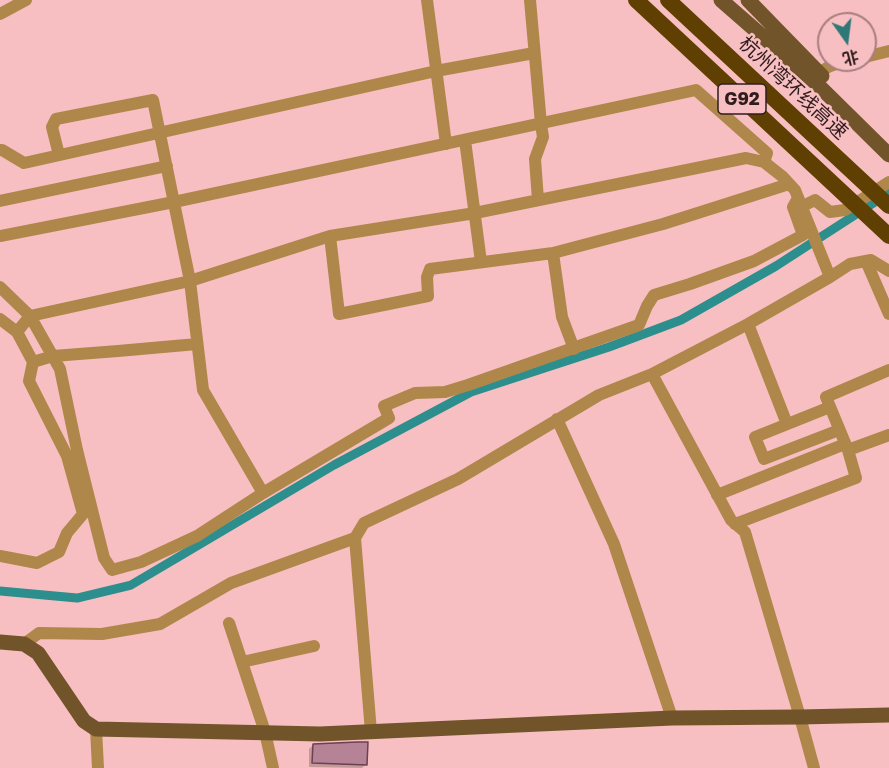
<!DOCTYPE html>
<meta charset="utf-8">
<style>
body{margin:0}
#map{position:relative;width:889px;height:768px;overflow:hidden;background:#f7bfc1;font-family:"Golos Text","Noto Sans SC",sans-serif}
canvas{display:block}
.north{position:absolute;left:817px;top:12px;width:60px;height:60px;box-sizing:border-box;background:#f7bfc1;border:2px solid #a87e7f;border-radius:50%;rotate:166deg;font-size:16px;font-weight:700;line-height:24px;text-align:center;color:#311c1d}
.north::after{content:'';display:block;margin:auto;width:21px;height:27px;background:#2f7878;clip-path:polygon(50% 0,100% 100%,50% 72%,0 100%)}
</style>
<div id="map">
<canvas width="889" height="768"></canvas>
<div class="north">北</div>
</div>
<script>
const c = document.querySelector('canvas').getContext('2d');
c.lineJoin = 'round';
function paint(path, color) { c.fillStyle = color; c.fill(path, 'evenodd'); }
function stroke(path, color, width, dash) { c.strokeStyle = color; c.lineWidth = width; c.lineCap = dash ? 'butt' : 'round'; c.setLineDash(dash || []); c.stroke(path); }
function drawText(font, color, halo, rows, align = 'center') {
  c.font = font + ' "Golos Text","Noto Sans SC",sans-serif'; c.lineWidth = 5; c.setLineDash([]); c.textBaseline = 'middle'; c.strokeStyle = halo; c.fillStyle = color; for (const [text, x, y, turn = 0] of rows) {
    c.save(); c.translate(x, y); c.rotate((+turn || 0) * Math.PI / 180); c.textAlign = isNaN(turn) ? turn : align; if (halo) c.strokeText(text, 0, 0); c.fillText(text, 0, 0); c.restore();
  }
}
paint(new Path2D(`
 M313 745 366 764 362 768 309 767V749Z`), '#0003');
stroke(new Path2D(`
 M0 591 77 598 131 585 334 465 471 392 609 347 681 320 776 266 889 193`), '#2d8e8e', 9);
const building = new Path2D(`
 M357 742H368L367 765 312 763 313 744Z`);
paint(building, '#b58395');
stroke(building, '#6b4051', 1.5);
stroke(new Path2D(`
 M427 0 446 144
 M530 0 541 124 543 137 535 159 538 200
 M0 14 26 0
 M865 57 889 51
 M817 80C823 64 838 64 853 60
 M465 140 481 262
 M0 150H2L24 163 436 71 534 53
 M59 155 52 127 56 119 153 100 190 281 203 390 263 493
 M0 201 167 166
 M801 207 815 200 830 212 845 210 889 182
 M0 236 174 202 696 90 767 153 764 162
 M330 236 339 314 428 296 427 277 430 269 553 253 663 224 789 184
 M553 253 562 317 574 349
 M866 261 889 314
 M0 287 30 316 60 369 77 450 104 558 112 570 141 562 197 536 263 493 389 418 384 406 415 393 445 392 468 385 639 325 647 306 654 295 690 284 754 261 803 235 793 207 798 198
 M0 319 17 332 33 362 29 381 67 456 83 514 67 533 59 552 37 563 0 556
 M748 324 787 424
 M17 332 30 316 190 281 330 236 475 213 746 158 764 162 783 177 795 190 830 277
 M33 362 53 356 118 351 197 344
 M652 374 731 520 745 532 800 717 814 768
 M830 407 755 437 764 459 839 430
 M557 419 614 544 672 718
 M848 450 889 435
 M717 495 845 444
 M735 524 856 478 848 450 826 397 889 370
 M229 623 265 732 273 768
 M24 644 39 633 102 634 160 624 231 583 355 538
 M242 662 314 646
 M96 729 98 768
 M371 732 355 538 364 523 458 479 599 395 652 374 748 324 830 277 850 264 871 260 889 271`), '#b0874a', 12);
stroke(new Path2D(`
 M721 0 816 83 889 155
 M748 0 822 76
 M0 642 24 644 38 653 84 721 96 729 320 734 672 718 800 717 889 715`), '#715429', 15);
stroke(new Path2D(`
 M636 0 889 236
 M668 0 889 206`), '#604002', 16);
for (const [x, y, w] of [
 [742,99,48]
]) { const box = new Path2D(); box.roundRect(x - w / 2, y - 15, w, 30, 4.5); c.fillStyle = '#f7bfc1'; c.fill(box); stroke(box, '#311c1d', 1.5); }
drawText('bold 18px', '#311c1d', null, [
 ["G92",742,99]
]);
drawText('20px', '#311c1d', '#f7bfc1', [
 ["杭州湾环线高速",793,88,43]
]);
</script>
